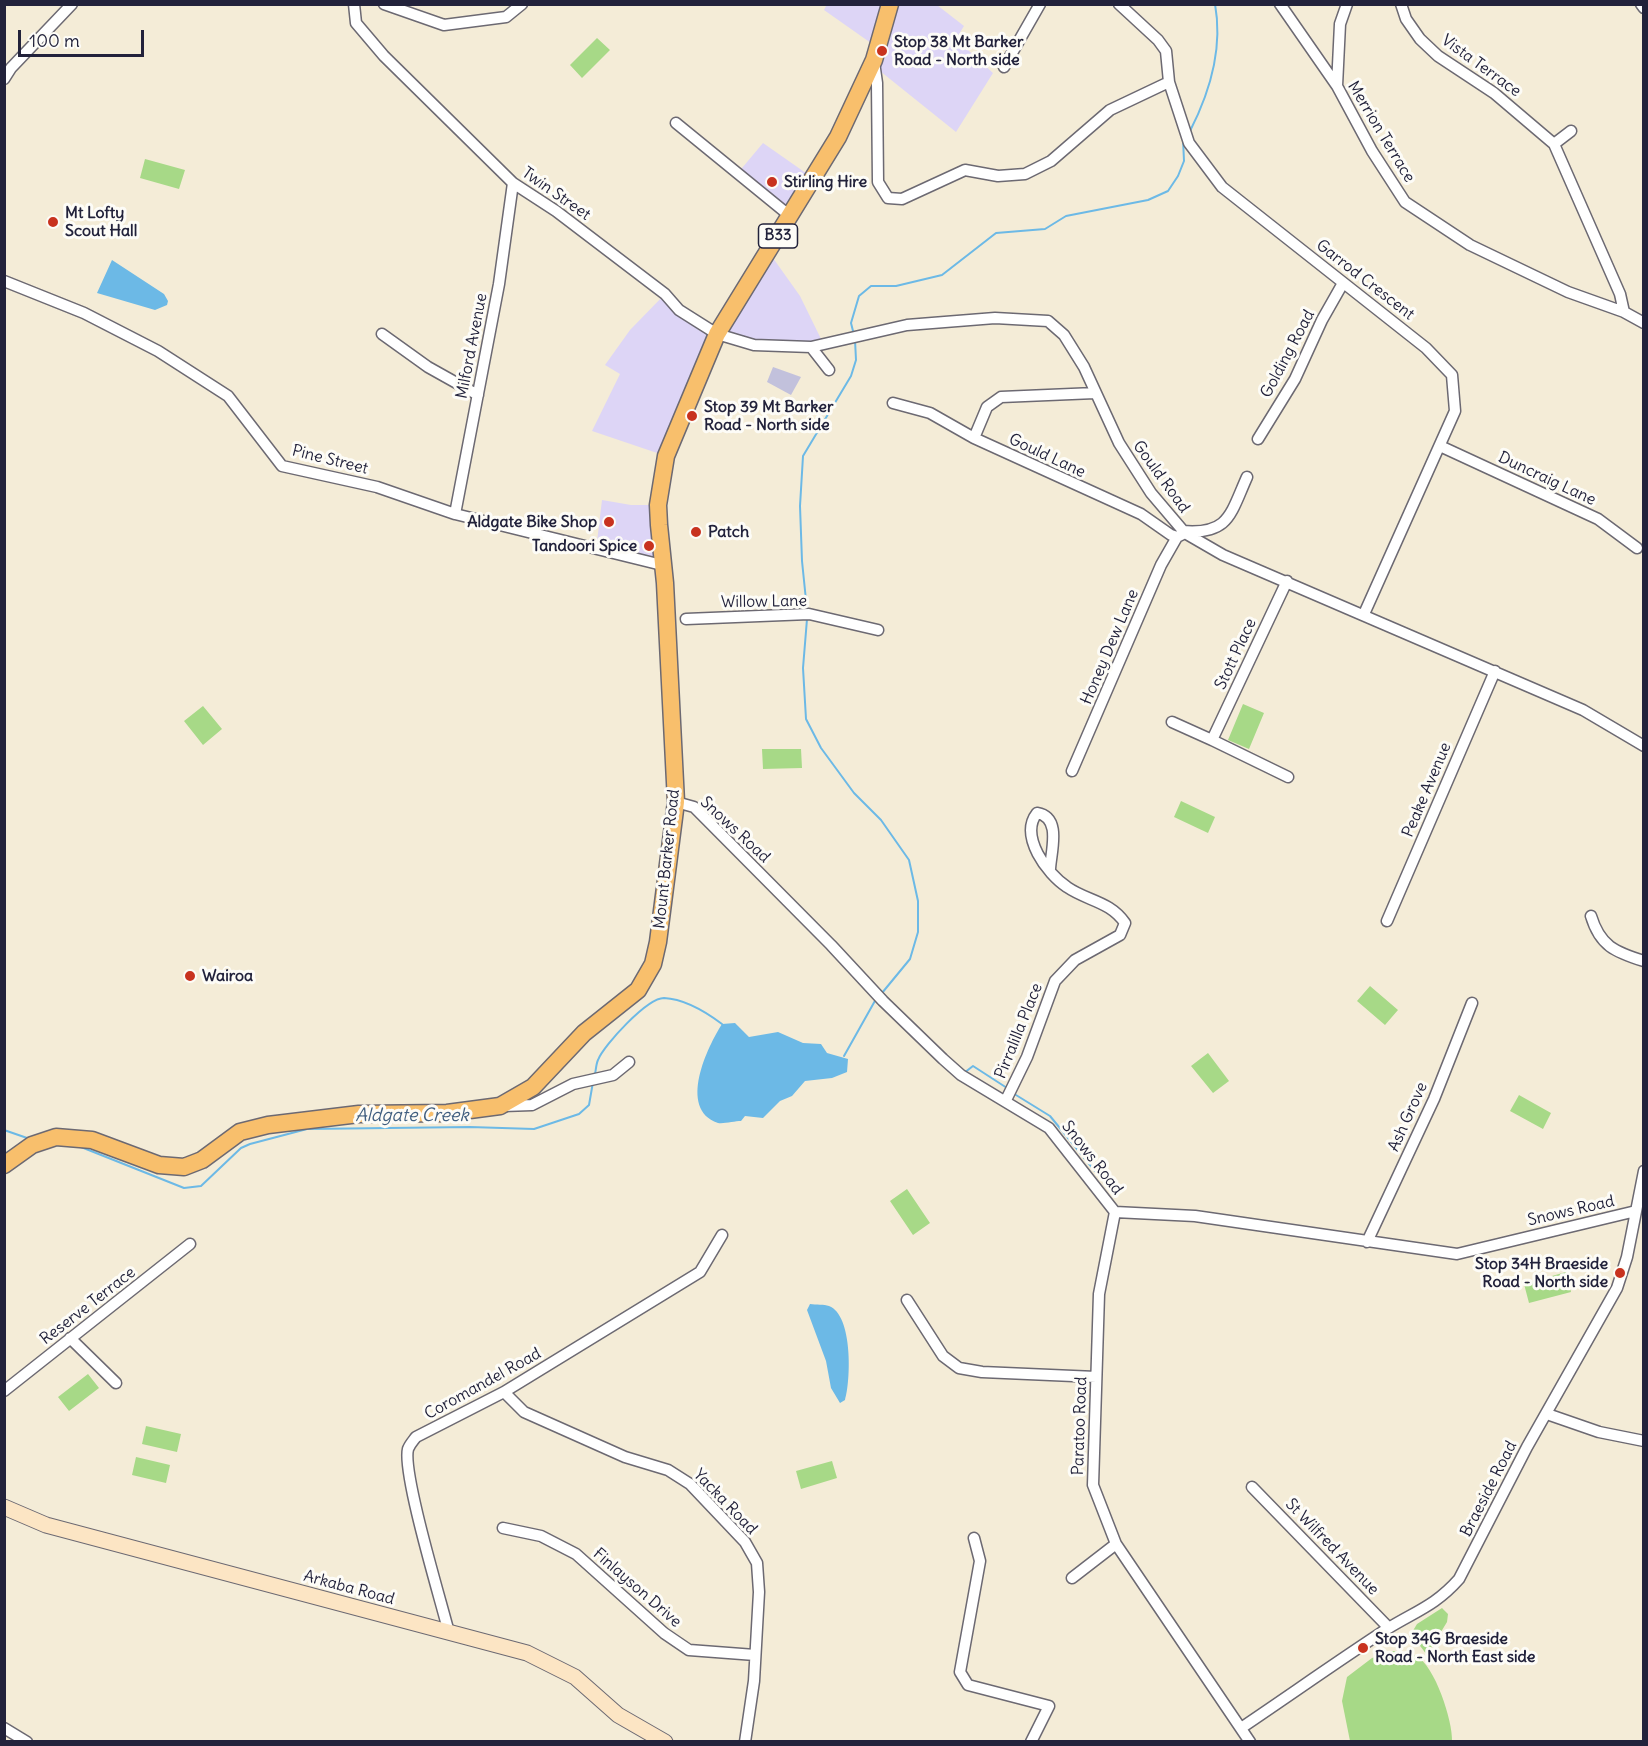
<!DOCTYPE html>
<style>
body{margin:0}
#map{position:relative;width:1648px;height:1746px;overflow:hidden;background:#f4ecd7;font-family:Delius,sans-serif}
canvas{display:block}
.frame{position:absolute;inset:0;border:6px solid #22223b;pointer-events:none}
.scale{position:absolute;left:18px;top:30px;width:126px;height:27px;box-sizing:border-box;border:3px solid #22223b;border-top:0;padding-left:8px;font-size:18px;line-height:21px;white-space:nowrap;color:#22223b;-webkit-text-stroke:4px #fdfcf7;paint-order:stroke}
</style>
<div id="map">
<canvas width="1648" height="1746"></canvas>
<div class="frame"></div>
<div class="scale">100 m</div>
</div>
<script>
const c = document.querySelector('canvas').getContext('2d');
c.lineJoin = 'round';
function paint(path, color) { c.fillStyle = color; c.fill(path, 'evenodd'); }
function stroke(path, color, width, dash) { c.strokeStyle = color; c.lineWidth = width; c.lineCap = dash ? 'butt' : 'round'; c.setLineDash(dash || []); c.stroke(path); }
function drawText(font, color, halo, rows, align = 'center') {
  c.font = font + ' Delius,sans-serif'; c.lineWidth = 6; c.setLineDash([]); c.textBaseline = 'middle'; c.strokeStyle = halo; c.fillStyle = color; for (const [text, x, y, turn = 0] of rows) {
    c.save(); c.translate(x, y); c.rotate((+turn || 0) * Math.PI / 180); c.textAlign = isNaN(turn) ? turn : align; if (halo) c.strokeText(text, 0, 0); c.fillText(text, 0, 0); c.restore();
  }
}
paint(new Path2D(`
 M827 4 937 5 964 26 956 39 993 73 956 132 875 67 878 48 824 10Z
 M763 143 813 178 790 216 737 174Z
 M768 251 800 296 823 343 754 345 717 334 666 456 592 431 620 374 605 365 630 330 665 294 717 333Z
 M602 500 631 505H658L662 565 596 550Z`), '#ddd5f6');
paint(new Path2D(`
 M773 367 801 377 791 395 767 382Z`), '#c2c1dc');
paint(new Path2D(`
 M597 38 610 50 582 78 570 65Z
 M145 159 185 170 179 189 140 178Z
 M1243 704 1264 713 1249 749 1228 740Z
 M203 706 222 729 203 745 184 721Z
 M762 749H801L802 768 763 769Z
 M1181 801 1215 817 1208 833 1174 817Z
 M1370 986 1398 1010 1385 1025 1357 1001Z
 M1208 1053 1229 1081 1213 1093 1191 1066Z
 M1519 1095 1551 1113 1543 1129 1510 1111Z
 M907 1189 930 1223 913 1235 890 1201Z
 M1566 1272 1571 1292 1529 1303 1524 1284Z
 M88 1374 99 1388 69 1411 58 1397Z
 M146 1426 181 1434 177 1452 142 1444Z
 M136 1457 170 1465 166 1483 132 1475Z
 M832 1461 837 1478 801 1489 796 1471Z
 M1442 1608 1448 1614 1447 1622 1427 1655 1411 1634 1417 1624Z
 M1393 1651C1400 1652 1410 1653 1416 1656 1435 1665 1453 1722 1452 1741H1350L1342 1701 1347 1677 1372 1658Z`), '#a7d987');
paint(new Path2D(`
 M112 260 164 294 168 301 167 305 155 310 97 293Z
 M735 1023 749 1037 778 1032 803 1043 821 1044 827 1053 848 1059 847 1072 832 1078 805 1081 792 1096 780 1101 763 1118 745 1116 741 1121C735 1121 724 1124 718 1123 677 1109 708 1046 722 1024Z
 M810 1304C816 1305 824 1304 829 1306 853 1315 851 1381 845 1400L840 1403 831 1388 826 1361 807 1310Z`), '#6cb9e6');
stroke(new Path2D(`
 M1190 131C1210 92 1223 48 1215 4
 M854 335 851 323 859 296 871 286H896L942 275 996 233 1045 229 1066 216 1148 200 1168 191 1178 176 1184 161 1183 139
 M807 610 802 561 800 506 803 456 851 376 856 360 855 340
 M807 619 803 668 806 719 821 748 854 793 881 820 909 860 918 901V932L910 959 882 993
 M844 1056 876 999
 M964 1073 973 1066 1007 1088
 M595 1074C596 1070 596 1064 598 1060 604 1045 647 998 664 998 685 999 706 1012 722 1024
 M1016 1095 1050 1116 1095 1171
 M4 1130 30 1139
 M55 1145 81 1147 184 1188 201 1186 241 1148 250 1144 307 1129 470 1127 534 1129 579 1114 589 1105 593 1082`), '#6cb9e6', 2);
const street = new Path2D(`
 M354 4 356 23 384 56 513 183 556 211 665 294 679 310 717 334 754 345 811 347 907 325 995 318 1048 321 1064 335 1084 367 1119 443 1151 493 1185 533 1223 555 1583 710 1644 746
 M384 4 444 25 506 17 522 4
 M1119 4 1158 40 1166 51 1169 82 1189 143 1222 187 1426 348 1452 375 1455 411 1364 614
 M1280 4 1337 86 1372 151 1405 202 1470 245 1568 292 1624 312 1644 323
 M1401 4 1406 19 1420 39 1438 56 1494 93 1554 144 1620 294 1624 312
 M1641 4 1644 8
 M874 62 877 83 878 182 888 198 902 199 965 170 998 176 1025 174 1051 161 1110 110 1169 82
 M1004 67 1040 4
 M4 79 11 68 72 4
 M1337 86 1340 24 1347 4
 M676 123 790 216
 M1554 144 1571 131
 M4 281 84 313 158 351 228 396 282 466 377 487 455 514 662 565
 M382 334 428 367 478 395
 M811 347 829 370
 M893 403 930 413 974 438 1141 514 1171 535 1177 537 1185 533
 M974 438 987 407 1001 397 1095 393
 M1258 439 1295 379 1322 320 1343 283
 M1440 446 1598 519 1637 548
 M455 514 499 284 513 183
 M1182 531C1229 535 1230 515 1247 477
 M1287 581 1212 740 1288 777
 M686 619 809 614 878 630
 M1172 722 1212 740
 M1072 771 1161 565 1177 537
 M676 802 694 807 831 945 883 1001 943 1059 961 1075 1049 1128 1115 1212 1195 1216 1457 1254 1636 1211
 M1591 916C1600 946 1615 952 1644 961
 M1387 921 1495 671
 M1006 1100 1027 1057 1055 981 1075 960 1120 935 1125 923C1110 901 1087 901 1067 887 1047 874 1019 836 1037 813 1062 817 1051 851 1050 869
 M503 1106 532 1105 573 1084 613 1075 629 1062
 M1115 1212 1099 1294 1093 1485 1116 1544 1250 1742
 M1367 1242 1434 1099 1472 1003
 M907 1300 943 1356 959 1368 982 1372 1096 1377
 M70 1338 116 1383
 M4 1391 190 1244
 M504 1392 524 1412 625 1457 668 1470 690 1484 745 1542 757 1563 759 1592 754 1681 745 1742
 M1547 1414 1599 1432 1644 1441
 M1252 1487 1389 1628
 M503 1528 541 1536 576 1554 664 1633 689 1650 755 1655
 M974 1538 980 1561 960 1672 968 1685 1049 1706 1031 1742
 M1072 1578 1116 1544
 M449 1633C441 1601 402 1473 408 1449 410 1444 413 1441 416 1437L504 1392 700 1272 722 1235
 M4 1728 27 1742
 M1241 1728C1290 1695 1338 1661 1387 1629 1416 1611 1435 1606 1459 1579L1527 1447 1617 1288 1627 1257 1644 1171`);
const secondary = new Path2D(`
 M4 1507 46 1525 527 1653 575 1677 618 1715 665 1742`);
const primary = new Path2D(`
 M4 1165 32 1145 56 1137 92 1140 159 1165 184 1167 202 1160 240 1132 268 1125 359 1114 447 1113 500 1106 533 1087 584 1033 638 990 653 964 658 942 676 802 665 583 659 525 658 505 666 456 717 334 838 137 874 60 890 4`);
stroke(street, '#6c6972', 13);
stroke(secondary, '#6c6972', 17);
stroke(primary, '#6c6972', 19);
stroke(street, '#fff', 10);
stroke(secondary, '#fce5c4', 15);
stroke(primary, '#f8bf6c', 16);
for (const [x, y, r, color] of [
 [882,51,6,"#c8321e"],
 [772,182,6,"#c8321e"],
 [53,222,6,"#c8321e"],
 [692,416,6,"#c8321e"],
 [609,522,6,"#c8321e"],
 [696,532,6,"#c8321e"],
 [649,546,6,"#c8321e"],
 [190,976,6,"#c8321e"],
 [1620,1273,6,"#c8321e"],
 [1363,1648,6,"#c8321e"]
]) { const dot = new Path2D(); dot.arc(x, y, r, 0, 2 * Math.PI); c.fillStyle = color; c.fill(dot); stroke(dot, '#fdfcf7', 2); }
for (const [x, y, w] of [
 [778,236,39]
]) { const box = new Path2D(); box.roundRect(x - w / 2, y - 12, w, 24, 4.5); c.fillStyle = '#fdfcf7'; c.fill(box); stroke(box, '#22223b', 1.5); }
drawText('bold 15px', '#22223b', null, [
 ["B33",778,236]
]);
drawText('bold 16px', '#22223b', '#fdfcf7', [
 ["Stop 38 Mt Barker",894,42],
 ["Road - North side",894,60],
 ["Stirling Hire",784,182],
 ["Mt Lofty",65,213],
 ["Scout Hall",65,231],
 ["Stop 39 Mt Barker",704,407],
 ["Road - North side",704,425],
 ["Aldgate Bike Shop",597,522,"right"],
 ["Patch",708,532],
 ["Tandoori Spice",637,546,"right"],
 ["Wairoa",202,976],
 ["Stop 34H Braeside",1608,1264,"right"],
 ["Road - North side",1608,1282,"right"],
 ["Stop 34G Braeside",1375,1639],
 ["Road - North East side",1375,1657]
], 'left');
drawText('16px', '#22223b', '#fdfcf7', [
 ["Vista Terrace",1481,66,36],
 ["Merrion Terrace",1381,132,59],
 ["Twin Street",556,194,35],
 ["Garrod Crescent",1365,280,38],
 ["Milford Avenue",472,346,-79],
 ["Golding Road",1288,354,-62],
 ["Gould Lane",1047,456,25],
 ["Pine Street",330,460,14],
 ["Gould Road",1161,477,54],
 ["Duncraig Lane",1547,479,25],
 ["Willow Lane",764,602,-1],
 ["Honey Dew Lane",1110,647,-67],
 ["Stott Place",1236,654,-65],
 ["Peake Avenue",1427,790,-67],
 ["Snows Road",735,830,43],
 ["Mount Barker Road",667,859,-84],
 ["Pirralilla Place",1019,1031,-68],
 ["Ash Grove",1408,1117,-66],
 ["Snows Road",1092,1158,52],
 ["Snows Road",1571,1211,-13],
 ["Reserve Terrace",88,1306,-38],
 ["Coromandel Road",483,1384,-29],
 ["Paratoo Road",1080,1426,-88],
 ["Braeside Road",1489,1489,-63],
 ["Yacka Road",725,1502,46],
 ["St Wilfred Avenue",1332,1547,46],
 ["Arkaba Road",349,1588,15],
 ["Finlayson Drive",637,1588,41]
]);
drawText('italic 18px', '#405e7f', '#fdfcf7', [
 ["Aldgate Creek",412,1116]
]);
</script>
